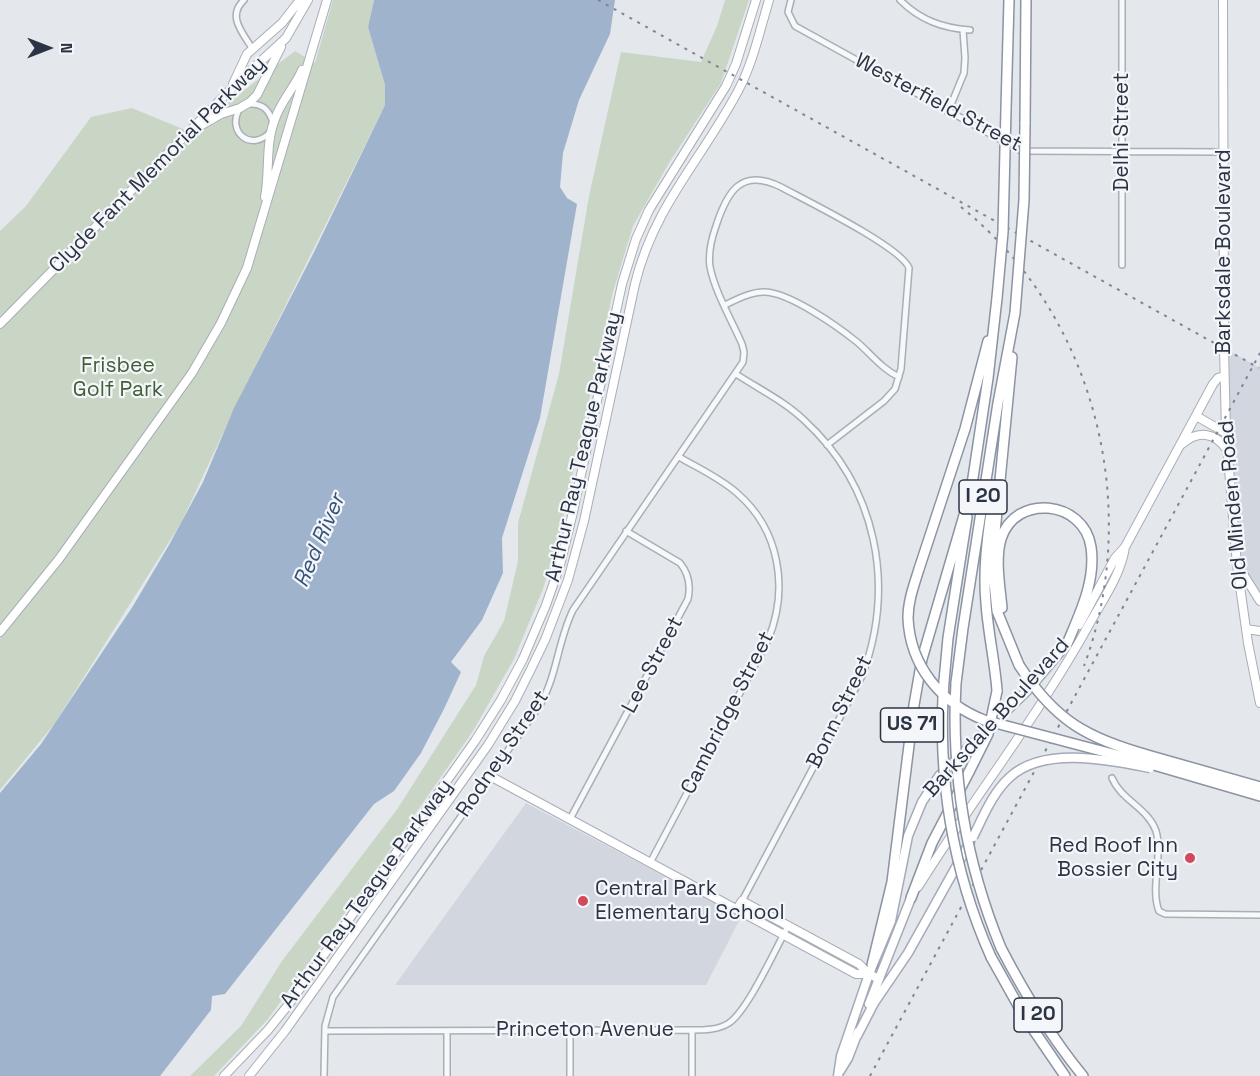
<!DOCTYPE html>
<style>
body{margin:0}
#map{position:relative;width:1260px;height:1076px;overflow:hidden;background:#e4e7ec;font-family:"Space Grotesk",sans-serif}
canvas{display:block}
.north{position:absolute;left:18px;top:18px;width:60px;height:60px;-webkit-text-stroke:4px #f4f6f9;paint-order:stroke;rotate:90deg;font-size:16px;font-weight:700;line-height:24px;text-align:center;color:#2b3445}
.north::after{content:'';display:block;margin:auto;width:21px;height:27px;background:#2b3445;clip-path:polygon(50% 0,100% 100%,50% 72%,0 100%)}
</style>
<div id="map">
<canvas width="1260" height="1076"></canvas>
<div class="north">N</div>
</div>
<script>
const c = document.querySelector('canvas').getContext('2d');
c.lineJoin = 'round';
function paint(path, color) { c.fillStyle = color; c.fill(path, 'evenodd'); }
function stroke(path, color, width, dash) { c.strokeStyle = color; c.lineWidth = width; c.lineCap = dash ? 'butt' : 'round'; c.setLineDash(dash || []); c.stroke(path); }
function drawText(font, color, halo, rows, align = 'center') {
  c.font = font + ' "Space Grotesk",sans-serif'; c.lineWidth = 4.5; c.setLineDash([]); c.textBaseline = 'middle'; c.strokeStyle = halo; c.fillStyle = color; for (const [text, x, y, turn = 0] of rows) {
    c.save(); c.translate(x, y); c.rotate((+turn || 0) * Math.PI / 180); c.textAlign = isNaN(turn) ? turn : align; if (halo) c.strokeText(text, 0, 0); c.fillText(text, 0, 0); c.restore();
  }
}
paint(new Path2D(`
 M1224 348 1260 368V601L1237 565Z
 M526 803 741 917 706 985H395Z`), '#d2d6de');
paint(new Path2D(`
 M333 0H374L368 27 385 85V105L240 397 181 523 55 723 0 790V328L220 109 295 51 315 63Z
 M725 0H749L721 83 669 163 633 226 613 292 558 540 543 589 514 659 473 731 383 860 268 1019 214 1076H190L241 1026 282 961 398 808 476 685 484 656 504 621 518 561V523L559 374 589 196 621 52 701 62 717 26Z
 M132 108 190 132 0 318V231L26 206 91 117Z`), '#c9d6c5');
paint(new Path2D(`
 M374 0H615L610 34 579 100 563 153 560 187 567 198 577 204 540 418 502 538 503 573 482 620 451 662 461 672 444 709 421 753 394 791 374 804 225 994 212 996 211 1010 160 1076H0V793L41 744 133 606 169 545 203 482 234 408 313 254 385 105V85L368 27Z`), '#9fb4cc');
const street = new Path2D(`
 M244 0C227 16 242 32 252 48
 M791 0 788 12 795 26 1021 151 1223 152
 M900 0C920 20 942 28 970 30
 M248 104C262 103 269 109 273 123
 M240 108C225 133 253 153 271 131
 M948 112 964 73 965 58 963 30
 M1122 265V0
 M725 305C737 299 751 292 764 292 789 292 837 326 857 342 871 354 882 369 899 377
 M736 374C759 389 784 401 804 420 877 487 896 585 862 676L742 901
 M1112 778C1121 800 1148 808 1156 831 1163 855 1150 889 1159 911L1165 914 1260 915
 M570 819 688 599C691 585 689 574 680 563L626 531
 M650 863 768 640C789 589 780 530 737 493 720 478 698 468 679 457
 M570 1030V1076
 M692 1030V1076
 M325 1031 692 1030C705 1030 718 1030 729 1023 748 1010 776 948 788 926
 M447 1031V1076
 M324 1076 325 1026 333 997 540 705C557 676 558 640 573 610L743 362 744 352 742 344C732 321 715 292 710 267 708 253 711 240 716 226 727 192 741 167 781 187 805 200 901 247 909 268L901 369 895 389 884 401 827 445`);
const secondary = new Path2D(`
 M1223 0 1224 348 1226 433 1237 565 1248 643 1260 703
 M233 84 247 54 282 23 300 0
 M200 126 221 114 240 108 250 102 257 95 281 47
 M265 197C270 171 265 144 275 119 281 101 295 87 302 70
 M0 324 233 87 286 38 308 0
 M1196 416 1226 433
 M1182 444C1198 430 1215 432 1227 450
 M1240 569 1260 601
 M1079 625 1115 558 1125 547
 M1246 629 1260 631
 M0 632 59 559 192 373 221 323 247 268 327 0
 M490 776 856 974H869
 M918 887C974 797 1040 714 1091 621 1104 598 1121 574 1125 547L1213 384 1218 378 1224 376
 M737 909 742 901 859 964 869 974 879 979
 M224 1076 268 1030 289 1004 475 741 501 700 523 659 546 605 560 565 573 512 622 284 636 239 649 210 726 86 736 64 756 0
 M249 1076 285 1031 488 745 515 701 531 669 545 640 568 580 584 521 635 284C654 206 702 159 738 91 753 63 760 30 769 0`);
const primary = new Path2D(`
 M869 1004 911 898
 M857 1036 874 1003 908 953 970 842
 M840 1071 848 1058 858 1032
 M838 1076 841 1056 869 974 891 921 908 836 922 802 939 776 1029 689 1067 644`);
const highway = new Path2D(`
 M1006 109 1009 0
 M1025 124 1026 0
 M1012 357 992 563 997 611 1019 665
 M971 491 988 378 997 298
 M992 506C987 539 983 570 986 603 988 633 995 662 997 691
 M919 569 965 429 988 341
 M1002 608C1000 587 995 559 1001 539 1015 493 1084 500 1091 547 1096 581 1080 613 1067 644
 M944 681 948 638 967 517
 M956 683 963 628 998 403 1015 313
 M1151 756 1260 787
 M1147 763 1260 796
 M911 898 932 843 969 772
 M1001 948C1025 994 1050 1036 1083 1076
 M991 957 1024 1016 1065 1076
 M872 965 892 882 914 705 922 659 972 488`);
stroke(street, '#a9aeb7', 8);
stroke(secondary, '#a9aeb7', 10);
stroke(primary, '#a3abb8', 11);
stroke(highway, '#8b94a3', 12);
stroke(street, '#f7f8fa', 5);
stroke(secondary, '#fff', 8);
stroke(primary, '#fff', 8);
stroke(highway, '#fff', 9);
stroke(new Path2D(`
 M598 0 1259 368
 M961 207C1095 314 1143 507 1084 666
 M870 1076 1260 353`), '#7d8696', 2, [3, 6]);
const primaryBridge = new Path2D(`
 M973 837C983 817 993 792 1010 777 1044 746 1109 760 1150 768`);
const highwayBridge = new Path2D(`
 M997 298 1003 232 1006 109
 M1015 313 1024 200 1025 124
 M919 569C914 585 908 601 908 618 910 666 941 703 984 720L1147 763
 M1019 665C1055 721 1088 739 1151 756
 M944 681C937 775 952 870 991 957
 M956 683C951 775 966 863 1001 948
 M969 772 988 734 997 691`);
stroke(primaryBridge, '#a3abb8', 11, []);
stroke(highwayBridge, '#8b94a3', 12, []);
stroke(primaryBridge, '#fff', 8);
stroke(highwayBridge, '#fff', 9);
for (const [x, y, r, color] of [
 [1190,858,6,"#d1495b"],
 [583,901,6,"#d1495b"]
]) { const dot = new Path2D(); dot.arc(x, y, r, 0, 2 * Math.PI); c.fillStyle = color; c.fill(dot); stroke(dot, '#f4f6f9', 2); }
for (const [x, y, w] of [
 [983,497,48],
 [912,725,63],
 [1038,1015,48]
]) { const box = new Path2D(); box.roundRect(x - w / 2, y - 17, w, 34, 4.5); c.fillStyle = '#f4f6f9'; c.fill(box); stroke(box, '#2b3445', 1.5); }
drawText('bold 20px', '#2b3445', null, [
 ["I 20",983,497],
 ["US 71",912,725],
 ["I 20",1038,1015]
]);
drawText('21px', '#2b3445', '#f4f6f9', [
 ["Westerfield Street",938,103,28],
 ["Delhi Street",1122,132,-90],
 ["Clyde Fant Memorial Parkway",158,165,-45],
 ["Barksdale Boulevard",1224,252,-90],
 ["Arthur Ray Teague Parkway",584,447,-77],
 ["Old Minden Road",1234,505,-95],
 ["Lee Street",653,665,-62],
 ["Bonn Street",840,712,-64],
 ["Cambridge Street",728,713,-63],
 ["Barksdale Boulevard",997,718,-48],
 ["Rodney Street",503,754,-56],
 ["Arthur Ray Teague Parkway",367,894,-54],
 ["Princeton Avenue",585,1030]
]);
drawText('21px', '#3f6138', '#f4f6f9', [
 ["Frisbee",118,366],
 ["Golf Park",118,390]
]);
drawText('21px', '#2b3445', '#f4f6f9', [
 ["Red Roof Inn",1178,846],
 ["Bossier City",1178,870],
 ["Central Park",595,889,"left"],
 ["Elementary School",595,913,"left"]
], 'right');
drawText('italic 22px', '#34527a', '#f4f6f9', [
 ["Red River",320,541,-67]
]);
</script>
